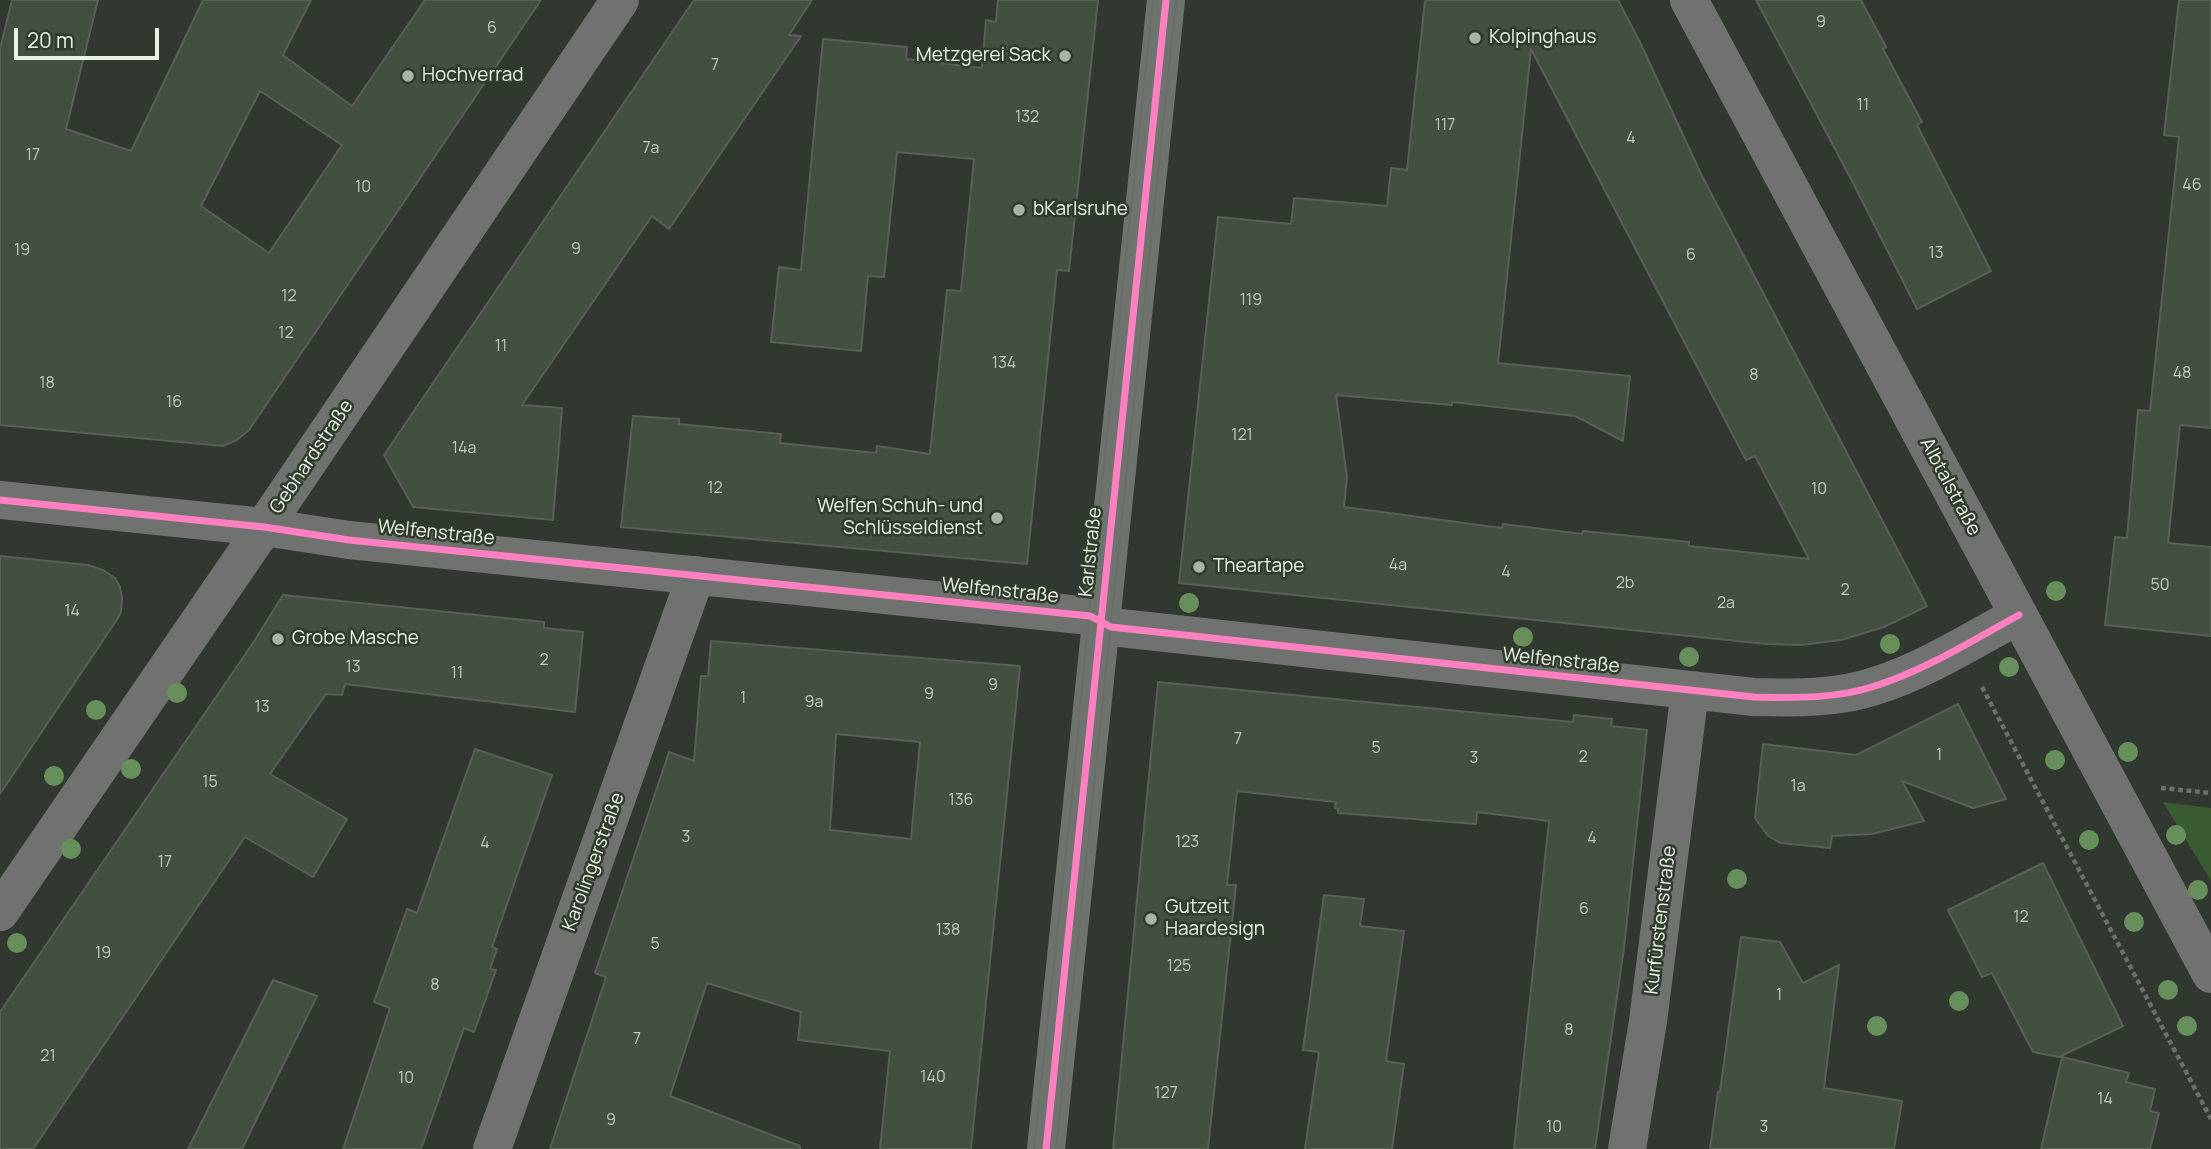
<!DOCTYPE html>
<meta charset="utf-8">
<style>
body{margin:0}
#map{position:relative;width:2211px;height:1149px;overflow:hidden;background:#313830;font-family:Manrope,sans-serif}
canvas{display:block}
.scale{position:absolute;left:14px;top:28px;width:145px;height:32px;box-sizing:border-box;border:4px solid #eaf2e8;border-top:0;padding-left:9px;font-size:21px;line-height:24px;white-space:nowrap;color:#eaf2e8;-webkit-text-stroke:5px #2f3c2c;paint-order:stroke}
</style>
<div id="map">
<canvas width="2211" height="1149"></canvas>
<div class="scale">20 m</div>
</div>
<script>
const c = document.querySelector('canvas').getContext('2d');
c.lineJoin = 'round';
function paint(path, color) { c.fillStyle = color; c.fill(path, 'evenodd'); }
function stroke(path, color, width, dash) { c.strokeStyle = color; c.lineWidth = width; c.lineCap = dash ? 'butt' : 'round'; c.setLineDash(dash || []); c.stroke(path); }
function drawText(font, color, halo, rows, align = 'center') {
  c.font = font + ' Manrope,sans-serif'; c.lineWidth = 5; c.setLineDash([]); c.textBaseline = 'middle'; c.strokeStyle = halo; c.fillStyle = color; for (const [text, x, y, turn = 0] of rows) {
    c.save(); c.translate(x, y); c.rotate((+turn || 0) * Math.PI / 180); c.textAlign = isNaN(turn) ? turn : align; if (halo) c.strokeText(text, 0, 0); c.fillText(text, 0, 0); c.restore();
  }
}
paint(new Path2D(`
 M2163 802 2211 808V881Z`), '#3a5a31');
const building = new Path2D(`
 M12 0H98L66 129 131 151 203 0H311L283 55 352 106 425 0H541L249 430 237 440 223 446 0 425V49ZM260 91 342 145 269 253 201 206Z
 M694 0H812L789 35 801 36 669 229 652 216 522 405 562 408 553 520 413 507 384 455Z
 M998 0H1098L1069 271 1057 270 1027 564 621 527 633 416 679 419V424L781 434 780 443 876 453 877 446 930 454 947 290 961 291 974 159 897 152 884 277 868 276 861 351 771 342 779 267 801 270 823 39 907 47 906 59 982 68 986 20 996 22Z
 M1425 0H1618L1639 40 1702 176 1927 606 1884 627 1841 640 1801 645 1766 644 1179 583 1218 217 1291 224 1294 198 1387 206 1391 168 1407 170ZM1531 49 1746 460 1755 456 1809 559 1689 546V542L1583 531 1582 534 1503 524 1502 528 1344 507 1347 477 1336 395 1452 405V402L1575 416 1623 441 1630 376 1498 363Z
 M1756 0H1861L1886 47 1883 49 1922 122 1917 125 1991 271 1917 309 1851 179Z
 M2179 0H2211V428L2180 425 2168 543 2211 547V636L2105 625 2115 537 2127 538 2138 410 2150 411 2179 137 2164 135Z
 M0 556 88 565 103 570 115 578 120 587 122 598 121 612 116 621 0 794Z
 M283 595 544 622V628L583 632 575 712 345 684 342 695 326 694 270 774 347 819 313 877 245 837 33 1149H0V1012L253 643Z
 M711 641 1020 666 971 1149H880L890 1051 798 1040 801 1012 707 983 670 1096 800 1146V1149H550L606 977 595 973 669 752 694 761 701 676H708ZM836 734 920 742 911 839 830 830Z
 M1158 682 1573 722 1574 715 1612 719 1611 726 1647 730 1624 948 1595 1149H1514L1549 821 1477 812 1476 824 1338 813V809L1335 808 1336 802 1237 791 1227 885H1236L1208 1149H1113Z
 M1958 704 2006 799 1973 808 1902 781 1924 821 1872 834 1832 836 1830 848 1780 843 1767 835 1755 818 1763 744 1856 755Z
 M475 749 552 775 492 947 497 949 490 969 496 970 474 1032 464 1028 421 1149H343L390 1008 374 1002 407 909 417 913Z
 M2043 863 2123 1026 2059 1057 2033 1052 1992 973 1982 977 1948 910Z
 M1324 895 1364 899 1360 926 1404 931 1386 1061 1404 1064 1392 1149H1305L1319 1052 1303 1050Z
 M1741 937 1780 942 1803 983 1839 965 1824 1088 1902 1101 1894 1149H1710L1718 1092H1720Z
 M273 980 317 996 242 1149H188Z
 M2062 1057 2129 1073 2126 1082 2155 1089 2150 1111 2159 1113 2150 1149H2041Z`);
paint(building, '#434f40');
stroke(building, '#595e58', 2);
stroke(new Path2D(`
 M1982 687 2211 1119
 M2161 788 2211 793`), '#6b6e6a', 4.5, [5, 3.5]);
stroke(new Path2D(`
 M1689 0 2211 974
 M0 500 264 527 349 540 1090 616 1111 627 1754 697C1795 698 1838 699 1878 685 1927 669 1973 640 2019 615
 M0 912 264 527 620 0
 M492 1149 696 575
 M1627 1149 1648 1021 1690 691`), '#6f726f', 38);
stroke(new Path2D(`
 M1046 1149 1166 0`), '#6e736d', 38);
stroke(new Path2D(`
 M1034 1149 1072 796 1093 568 1153 0
 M1056 1149 1176 0`), '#696e68', 2);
stroke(new Path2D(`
 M0 500 264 527 349 540 1090 616 1111 627 1754 697C1795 698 1838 699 1878 685 1927 669 1973 640 2019 615
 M1046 1149 1166 0`), '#ff80c0', 7);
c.fillStyle = '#668f5c';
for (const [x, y] of [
 [2056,591],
 [1189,603],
 [1523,637],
 [1890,644],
 [1689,657],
 [2009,667],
 [177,693],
 [96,710],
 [2128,752],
 [2055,760],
 [131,769],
 [54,776],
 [2176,835],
 [2089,840],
 [71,849],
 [1737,879],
 [2198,890],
 [2134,922],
 [17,943],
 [2168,990],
 [1959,1001],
 [1877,1026],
 [2187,1026]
]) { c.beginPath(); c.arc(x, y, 10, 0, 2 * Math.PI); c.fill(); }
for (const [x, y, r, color] of [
 [1475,38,7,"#a9b1a8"],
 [1065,56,7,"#a9b1a8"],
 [408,76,7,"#a9b1a8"],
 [1019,210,7,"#a9b1a8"],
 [997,518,7,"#a9b1a8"],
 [1199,567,7,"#a9b1a8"],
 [278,639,7,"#a9b1a8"],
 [1151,919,7,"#a9b1a8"]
]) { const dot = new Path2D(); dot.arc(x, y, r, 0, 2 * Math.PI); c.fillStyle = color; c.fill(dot); stroke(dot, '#2f3c2c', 2.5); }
drawText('16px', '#c0c9be', null, [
 ["9",1821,23],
 ["6",492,29],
 ["7",715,66],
 ["11",1863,106],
 ["132",1027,118],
 ["117",1445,126],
 ["4",1631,139],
 ["7a",651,149],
 ["17",33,156],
 ["46",2192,186],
 ["10",363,188],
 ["9",576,250],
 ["19",22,251],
 ["13",1936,254],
 ["6",1691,256],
 ["12",289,297],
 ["119",1251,301],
 ["12",286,334],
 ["11",501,347],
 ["134",1004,364],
 ["48",2182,374],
 ["8",1754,376],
 ["18",47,384],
 ["16",174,403],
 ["121",1242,436],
 ["14a",464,449],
 ["12",715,489],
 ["10",1819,490],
 ["4a",1398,566],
 ["4",1506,573],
 ["2b",1625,584],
 ["50",2160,586],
 ["2",1845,591],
 ["2a",1726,604],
 ["14",72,612],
 ["2",544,661],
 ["13",353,668],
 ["11",457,674],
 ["9",993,686],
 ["9",929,695],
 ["1",743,699],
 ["9a",814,703],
 ["13",262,708],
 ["7",1238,740],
 ["5",1376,749],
 ["1",1939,756],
 ["2",1583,758],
 ["3",1474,759],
 ["15",210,783],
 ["1a",1798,787],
 ["136",961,801],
 ["3",686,838],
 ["4",1592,839],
 ["123",1187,843],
 ["4",485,844],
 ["17",165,863],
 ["6",1584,910],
 ["12",2021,918],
 ["138",948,931],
 ["5",655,945],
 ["19",103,954],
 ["125",1179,967],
 ["8",435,986],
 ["1",1779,996],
 ["8",1569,1031],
 ["7",637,1040],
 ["21",48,1057],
 ["140",933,1078],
 ["10",406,1079],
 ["127",1166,1094],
 ["14",2105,1100],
 ["9",611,1121],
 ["10",1554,1128],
 ["3",1764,1128]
]);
drawText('19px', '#eaf2e8', '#2f3c2c', [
 ["Kolpinghaus",1489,38],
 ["Metzgerei Sack",1051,56,"right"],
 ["Hochverrad",422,76],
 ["bKarlsruhe",1033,210],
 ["Welfen Schuh- und",983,507,"right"],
 ["Schlüsseldienst",983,529,"right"],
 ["Theartape",1213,567],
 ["Grobe Masche",292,639],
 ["Gutzeit",1165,908],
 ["Haardesign",1165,930]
], 'left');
drawText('19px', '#eaf2e8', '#2f3c2c', [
 ["Gebhardstraße",312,457,-56],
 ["Albtalstraße",1950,487,62],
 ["Welfenstraße",436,533,6],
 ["Karlstraße",1091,552,-84],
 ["Welfenstraße",1000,591,6],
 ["Welfenstraße",1561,661,6],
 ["Karolingerstraße",594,862,-70],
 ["Kurfürstenstraße",1661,920,-83]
]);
</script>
